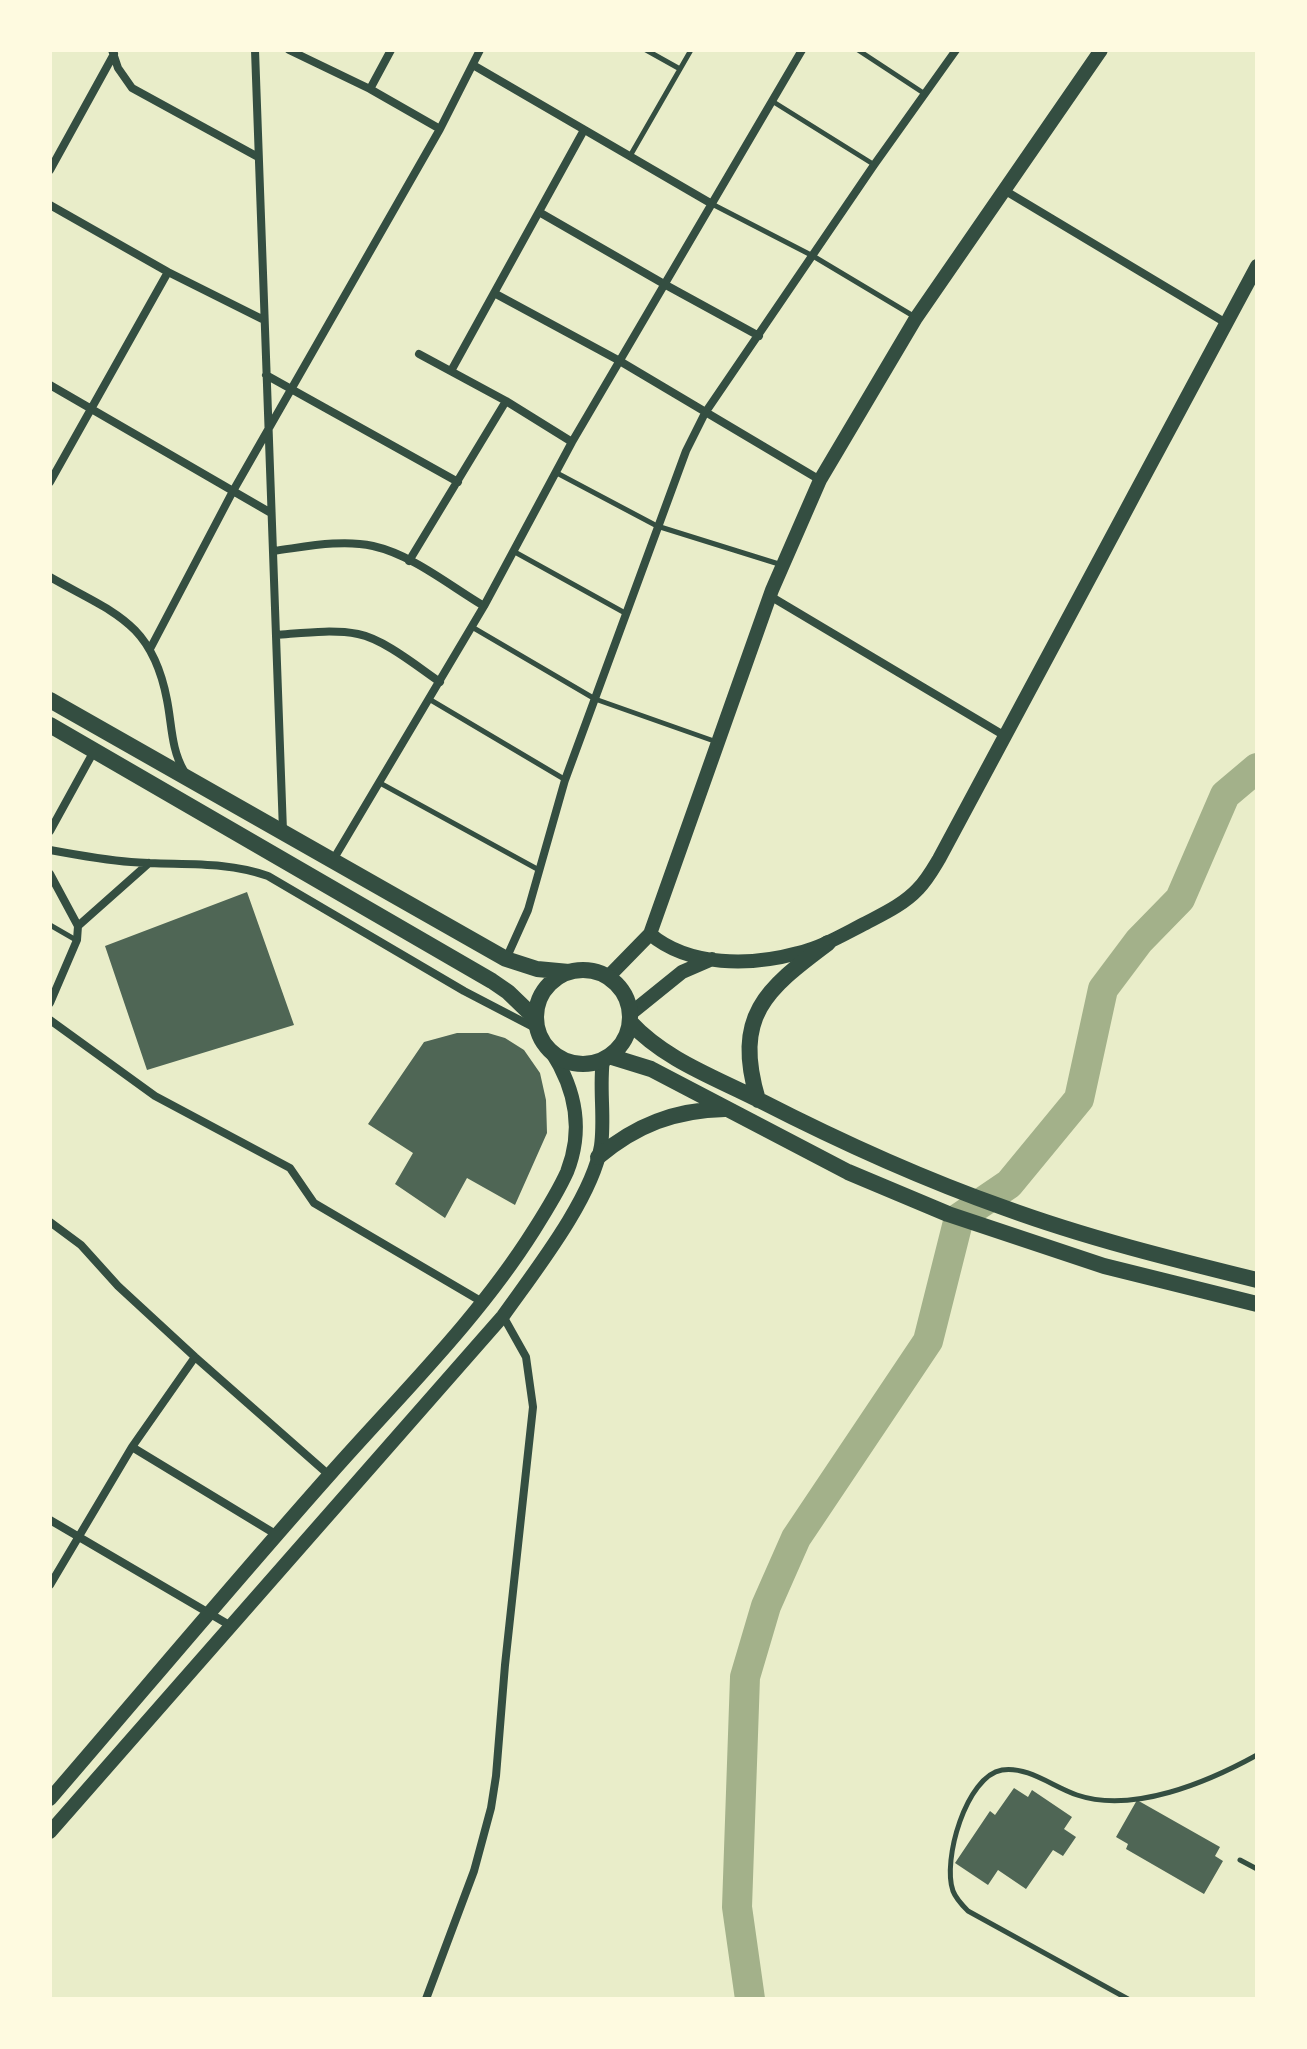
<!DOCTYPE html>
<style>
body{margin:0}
#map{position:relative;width:1307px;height:2049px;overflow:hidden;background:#e9edc9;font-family:Poppins,sans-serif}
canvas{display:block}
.frame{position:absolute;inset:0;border:52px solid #fefae0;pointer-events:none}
</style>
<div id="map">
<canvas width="1307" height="2049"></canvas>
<div class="frame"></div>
</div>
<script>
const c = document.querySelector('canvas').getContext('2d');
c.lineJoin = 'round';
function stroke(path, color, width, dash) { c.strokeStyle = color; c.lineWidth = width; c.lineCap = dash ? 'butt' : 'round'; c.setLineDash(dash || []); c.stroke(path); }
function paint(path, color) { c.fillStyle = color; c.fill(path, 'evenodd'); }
stroke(new Path2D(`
 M750 1999 737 1907 745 1677 766 1606 796 1538 928 1341 959 1218 1009 1184 1079 1099 1103 989 1139 941 1180 899 1225 795 1257 768`), '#a3b18a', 30);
paint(new Path2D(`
 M247 892 294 1025 147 1070 105 946Z
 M457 1033H488L505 1038 524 1050 540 1073 546 1100 547 1133 515 1205 467 1178 445 1218 395 1184 413 1153 368 1124 424 1042Z
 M1014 1788 1028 1797 1032 1790 1072 1817 1064 1829 1076 1837 1063 1856 1053 1850 1026 1889 998 1870 988 1885 955 1863 990 1811 995 1815Z
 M1137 1800 1220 1847 1215 1856 1223 1861 1204 1894 1126 1849 1128 1844 1116 1837Z`), '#4f6655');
stroke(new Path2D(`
 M646 50 680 69
 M858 50 925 94
 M772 101 873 164
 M630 156 691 50
 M712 204 813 256 915 317
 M555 472 657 526 782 565
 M513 551 625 613
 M472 627 595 699 714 741
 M429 699 564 779
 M380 783 539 870
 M50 925 76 940
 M1240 1860 1257 1869
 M1128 1999 968 1911C962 1905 956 1899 953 1891 942 1861 966 1776 1002 1770 1028 1766 1053 1787 1077 1795 1133 1814 1208 1782 1257 1755`), '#344e41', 5);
stroke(new Path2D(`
 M112 50 118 68 132 88 258 157
 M255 50 283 831
 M289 50 370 89 391 50
 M473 65 712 204
 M370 89 440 129
 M50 170 114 54
 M1004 190 1226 323
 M50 205 168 272 264 320
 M539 212 664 284 759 336
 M494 293 618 360 820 480
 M419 354 506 401 572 442
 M451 371 584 130
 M266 375 458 482
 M50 385 271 513
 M50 482 168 272
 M273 551C305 547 341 539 373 546 413 555 450 586 484 606
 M409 561 506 401
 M50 577C113 613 152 621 167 700 172 725 171 749 184 771
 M770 596 1005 736
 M276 635C303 633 332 629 358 634 384 639 418 667 440 682
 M150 649 233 491 440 129 480 50
 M50 831 94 751
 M50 850C77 855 104 860 131 862 177 866 223 860 268 876L464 991 537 1029
 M333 860 484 606 572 442 802 50
 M50 874 78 926 77 940 50 1003
 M78 926 149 863
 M506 959 528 910 565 780 686 451 705 413 874 165 956 50
 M50 1020 155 1096 290 1168 314 1203 484 1303
 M50 1222 81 1245 118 1286 195 1357 329 1475
 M132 1447 277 1535
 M50 1520 231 1626
 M50 1585 132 1447 195 1357
 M426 1999 474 1871 491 1808 496 1776 505 1665 533 1407 526 1357 503 1316`), '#344e41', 8);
stroke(new Path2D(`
 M650 934C689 967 751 966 798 953 823 947 844 934 866 923 885 913 904 904 918 889 927 880 933 869 939 859L1257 266
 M608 977 650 934 772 590 820 480 916 318 1101 50
 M630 1014 682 972 712 959
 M50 1799C144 1690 236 1580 332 1472 402 1393 478 1319 534 1230 546 1211 558 1192 567 1172 584 1129 575 1088 551 1051
 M50 1832 503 1316C534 1272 592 1199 601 1146 605 1117 599 1088 603 1059`), '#344e41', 14);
stroke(new Path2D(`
 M50 700 506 959 537 969 569 972
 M50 725 492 981 508 992 536 1019
 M536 1017a47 47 0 1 1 94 0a47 47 0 1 1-94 0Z
 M630 1022C665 1060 714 1077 759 1100 839 1141 920 1178 1005 1208 1087 1238 1172 1259 1257 1280
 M609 1056 651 1069 848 1172 948 1214 1104 1266 1257 1304
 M758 1100C733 1016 765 990 828 943
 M598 1157C636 1125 675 1110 725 1109`), '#344e41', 16);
</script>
